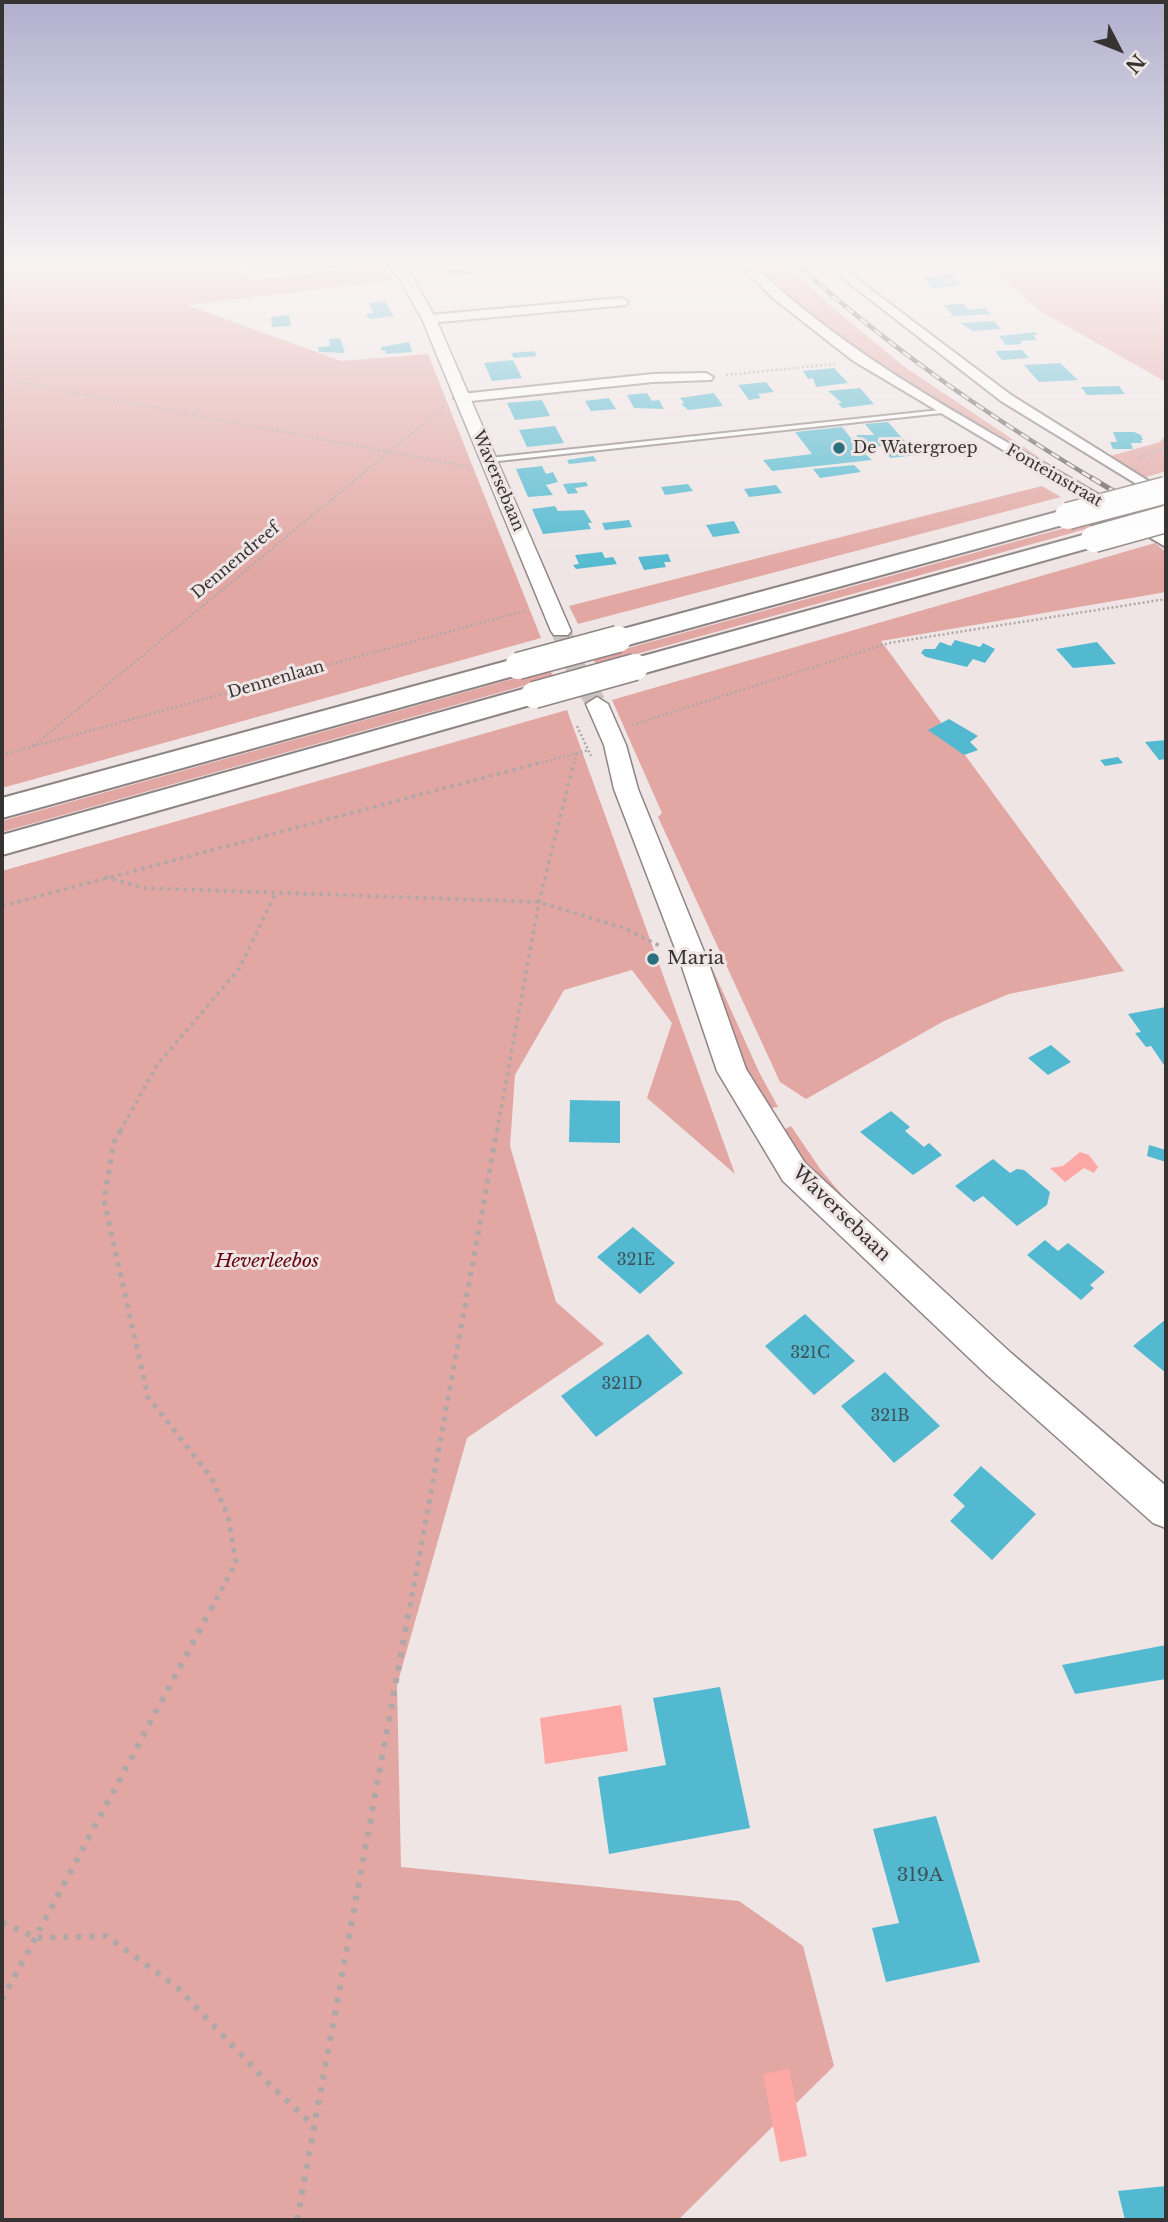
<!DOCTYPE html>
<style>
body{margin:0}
#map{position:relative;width:1168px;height:2222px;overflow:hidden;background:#efe5e4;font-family:"Libre Baskerville",serif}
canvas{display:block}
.frame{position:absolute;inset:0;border:4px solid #373333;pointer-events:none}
.north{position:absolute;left:1084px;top:14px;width:70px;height:70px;-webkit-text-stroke:5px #efe5e4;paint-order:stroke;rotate:132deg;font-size:19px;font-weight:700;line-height:28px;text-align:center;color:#373333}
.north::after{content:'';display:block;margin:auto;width:24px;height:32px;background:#373333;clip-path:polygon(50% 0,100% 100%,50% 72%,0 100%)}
</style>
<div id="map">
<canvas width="1168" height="2222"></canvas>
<div class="frame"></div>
<div class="north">N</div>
</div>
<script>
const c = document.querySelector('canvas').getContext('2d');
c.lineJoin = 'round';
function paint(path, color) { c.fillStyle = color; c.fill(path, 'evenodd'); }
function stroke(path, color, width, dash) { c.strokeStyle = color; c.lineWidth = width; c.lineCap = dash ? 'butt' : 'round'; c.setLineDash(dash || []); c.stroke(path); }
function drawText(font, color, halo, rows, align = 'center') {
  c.font = font + ' "Libre Baskerville",serif'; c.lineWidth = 6; c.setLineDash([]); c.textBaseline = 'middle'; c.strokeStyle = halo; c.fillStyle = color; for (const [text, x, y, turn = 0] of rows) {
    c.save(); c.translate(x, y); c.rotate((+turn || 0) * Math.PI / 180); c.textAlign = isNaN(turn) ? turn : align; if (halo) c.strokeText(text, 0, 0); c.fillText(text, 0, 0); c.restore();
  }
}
paint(new Path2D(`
 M2 260 60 262 178 260 181 264 238 260 250 281 381 264 394 280 187 305 341 361 428 354 541 638 2 788Z
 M748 260H780L845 318 906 368 1042 459 867 361Z
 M983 260H1166V382L1040 311Z
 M1166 434V471L1143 478 1107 457 1160 442Z
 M1042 486 1061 497 578 624 569 606Z
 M1108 516 1115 521 597 665 592 658Z
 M1155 543 1166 552V592L881 641 1124 971 1009 994 944 1021 806 1099 780 1082 658 817 662 813 612 700Z
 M548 669 555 677 2 832V821Z
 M567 710 735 1174 647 1098 672 1023 632 970 564 990 515 1075 510 1146 556 1302 604 1344 467 1438 397 1685 401 1867 739 1901 803 1946 834 2066 678 2220H2V871Z
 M694 928 759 1072 778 1107 763 1109 742 1068Z
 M791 1126 821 1170 870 1228 832 1195 778 1133Z`), '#e2a7a3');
paint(new Path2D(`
 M1080 1152 1089 1155 1098 1167 1094 1173 1084 1168 1065 1182 1050 1168 1063 1166Z
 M621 1705 628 1751 545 1764 540 1718Z
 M789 2069 807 2156 780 2162 763 2074Z`), '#fda8a4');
paint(new Path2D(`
 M321 260H353L356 263 325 268Z
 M448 260H468L470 262 440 266 438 264 449 263Z
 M471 269 474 274 450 276 448 271Z
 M938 274H951L960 285 933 289 922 276 940 277Z
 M385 301 394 316 369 319 366 314 373 313 369 303Z
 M963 304 969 310 985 308 991 314 953 316 944 305Z
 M289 315 291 326 272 327 271 317Z
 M994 321 1001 329 973 331 960 323Z
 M1035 332 1038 334 1033 335 1037 340 1020 341 1022 344 1006 345 999 336Z
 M340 338 345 353 319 352 318 347 330 346 329 339Z
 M409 342 412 352 386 354 385 350 381 351V347Z
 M1022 350 1029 358 1002 360 995 351Z
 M534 351 537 356 514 358 511 353Z
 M513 360 522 378 492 381 484 363Z
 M1060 363 1078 380 1039 382 1024 365Z
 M834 368 848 383 816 387 813 378 808 379 803 371Z
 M766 382 774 392 758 394 761 398 749 400 738 385Z
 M1119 386 1125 394 1087 395 1081 387Z
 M860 388 874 404 842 408 838 403H842L828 391Z
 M647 393 652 401 659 400 664 409 634 408 627 395Z
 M714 393 723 406 688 410 681 404 684 403 680 398Z
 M609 398 616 409 591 411 585 401Z
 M542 400 550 416 515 420 507 403Z
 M888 422 917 455 890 458 883 446 860 449 872 460 772 471 763 460 812 454 795 432 842 427 851 438 858 437 856 435H874L865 424Z
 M555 426 564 443 527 447 519 430Z
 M1113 432H1134L1141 435 1143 440H1141L1142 443H1131L1133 449H1113L1110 442H1117Z
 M593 456 597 461 569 464 567 460Z
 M854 465 861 472 820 478 813 469Z
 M542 466 546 474 553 472 558 482 546 485 553 495 528 497 516 469Z
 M586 482 588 486 575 488 578 493 568 494 563 484Z
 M688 484 693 491 665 495 661 487Z
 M776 485 782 493 749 497 744 489Z
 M555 506 558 511 584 510 592 523H588L591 529 543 534 532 509Z
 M629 520 632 527 605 530 602 523Z
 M734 521 740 533 713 537 706 525Z
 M602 552 605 558 613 557 617 564 576 569 573 565 579 564 575 555Z
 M668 554 671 562H664L666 567 644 570 638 557Z
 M955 640 980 647 983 643 995 649 985 663 973 659 967 667 926 657 921 653 924 649H935L940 642 951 646Z
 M1097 642 1116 664 1073 668 1056 649Z
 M949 719 978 736 970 742 978 750 964 755 928 730Z
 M1166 740V759L1159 760 1145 742Z
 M1118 757 1123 763 1105 766 1100 760Z
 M1166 1007V1064L1164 1065 1151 1046 1146 1047 1135 1033 1141 1032 1128 1014Z
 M1051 1045 1071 1062 1048 1075 1028 1058Z
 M570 1100 620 1101V1143L569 1142Z
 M891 1111 910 1127 905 1131 924 1147 929 1143 942 1155 913 1175 860 1132Z
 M1149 1145 1166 1150V1162L1147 1156Z
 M993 1159 1010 1173 1017 1169 1024 1170 1050 1192 1047 1205 1017 1226 983 1196 974 1202 955 1186Z
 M633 1227 675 1263 640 1294 597 1257Z
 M1045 1240 1058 1251 1068 1243 1105 1272 1090 1285 1094 1288 1081 1300 1027 1255Z
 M805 1314 855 1361 814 1395 765 1346Z
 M1166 1319V1373L1133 1346Z
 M648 1334 683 1373 596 1437 561 1396Z
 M885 1372 940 1426 894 1463 841 1406Z
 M981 1466 1036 1514 992 1560 950 1521 965 1506 953 1495Z
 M1166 1645V1679L1075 1694 1062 1665Z
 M720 1687 750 1828 609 1854 598 1777 666 1765 653 1698Z
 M936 1816 980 1962 886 1982 872 1928 899 1923 873 1829Z
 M1166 2186V2220H1125L1118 2191Z`), '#52b9d0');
stroke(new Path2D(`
 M561 631 580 678 597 704`), '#cac1c1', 20, [20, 10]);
const service = new Path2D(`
 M940 410 943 412 942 413 489 462 485 460 489 458Z`);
const minor = new Path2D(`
 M735 260H748C869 378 1024 446 1166 535V547L852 360 773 298Z
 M825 260H838L857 279 1011 395 1166 492V502L1001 401 849 283Z
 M622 298 628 302 626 305 429 323 423 319 429 315Z
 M706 373 713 377 711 380 653 382 461 402 454 398 461 394 653 374Z`);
const tertiary = new Path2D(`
 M384 260H398L412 276 436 319 571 631 568 635H554L551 631 422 319 399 278Z
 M597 697 608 704 626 745 638 789 709 964 746 1069 805 1163 1011 1353 1166 1486V1528L1153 1523 987 1375 783 1181 717 1071 681 964 614 789 604 745 586 704Z`);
const motorway = new Path2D(`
 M1068 509 1077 511 1080 516 1077 521 628 645H608L604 639 608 633Z
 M1094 532 1103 534 1106 539 1103 544 645 673H625L621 667 625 661Z
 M518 658 528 660 532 666 528 672 2 818V798Z
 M534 686 544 689 548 695 544 701 2 855V835Z`);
stroke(service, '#8e8484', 4);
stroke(minor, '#8e8484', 4);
stroke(tertiary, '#8e8484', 3);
stroke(motorway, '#8e8484', 4);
stroke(new Path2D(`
 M726 375 835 364
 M2 379 470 467
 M1139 458 1166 447
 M632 725 889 643 1166 599
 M577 726 591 756
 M33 746 445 406
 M2 755 527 610
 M537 764 589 750
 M574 764 577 752`), '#b0a8a7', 2.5, [2, 2.5]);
stroke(new Path2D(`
 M105 877 144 888 539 902 624 928 660 946
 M2 906 543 762
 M120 1131 157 1065 239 969 275 894
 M497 1131 539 902 574 762`), '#b0a8a7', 3.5, [3.5, 4.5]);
stroke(new Path2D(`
 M121 1130 114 1142 104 1200 148 1397 211 1477 228 1516 236 1563 212 1607
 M410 1607 497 1130`), '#b0a8a7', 5, [4.5, 6]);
stroke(new Path2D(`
 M2 1922 36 1938 106 1936 176 1986 268 2083 312 2124
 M2 2000 213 1605
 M297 2220 410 1605`), '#b0a8a7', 6, [5, 8]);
paint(service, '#fff');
paint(minor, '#fff');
paint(tertiary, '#fff');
paint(motorway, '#fff');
const railFar1 = new Path2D(`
 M792 260C885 345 987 415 1095 480`);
const rail = new Path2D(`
 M1092 478 1166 523`);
stroke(railFar1, '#676161', 4.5);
stroke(rail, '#676161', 5);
stroke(railFar1, '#efe5e4', 2.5, [9]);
stroke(rail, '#efe5e4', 3.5, [10]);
const motorwayBridge = new Path2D(`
 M1068 516 1166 490
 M1094 539 1166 519
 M518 666 618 639
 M534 695 635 667`);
stroke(motorwayBridge, '#8e8484', 29, []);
stroke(motorwayBridge, '#fff', 26);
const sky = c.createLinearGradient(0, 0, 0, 571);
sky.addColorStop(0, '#b0afcd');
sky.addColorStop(0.46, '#f8f3f3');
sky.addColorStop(1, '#f8f3f300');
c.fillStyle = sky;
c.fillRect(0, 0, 1168, 571);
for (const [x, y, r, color] of [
 [839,448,7,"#2b707f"],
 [653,959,7,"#2b707f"]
]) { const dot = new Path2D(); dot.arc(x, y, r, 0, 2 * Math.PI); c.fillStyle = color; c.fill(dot); stroke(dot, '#efe5e4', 2.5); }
drawText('16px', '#373333', '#efe5e4', [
 ["De Watergroep",853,448]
], 'left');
drawText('16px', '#373333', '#efe5e4', [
 ["Fonteinstraat",1054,476,30],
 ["Waversebaan",498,481,67],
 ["Dennendreef",236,561,-40],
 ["Dennenlaan",276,680,-16]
]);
drawText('16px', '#3e545a', null, [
 ["321E",636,1260],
 ["321C",810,1353],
 ["321D",622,1384],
 ["321B",890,1416]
]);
drawText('19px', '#373333', '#efe5e4', [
 ["Maria",667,959]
], 'left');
drawText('19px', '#373333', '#efe5e4', [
 ["Waversebaan",841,1214,44]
]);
drawText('italic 19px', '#690412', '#efe5e4', [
 ["Heverleebos",267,1262]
]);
drawText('19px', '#3e545a', null, [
 ["319A",920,1876]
]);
</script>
